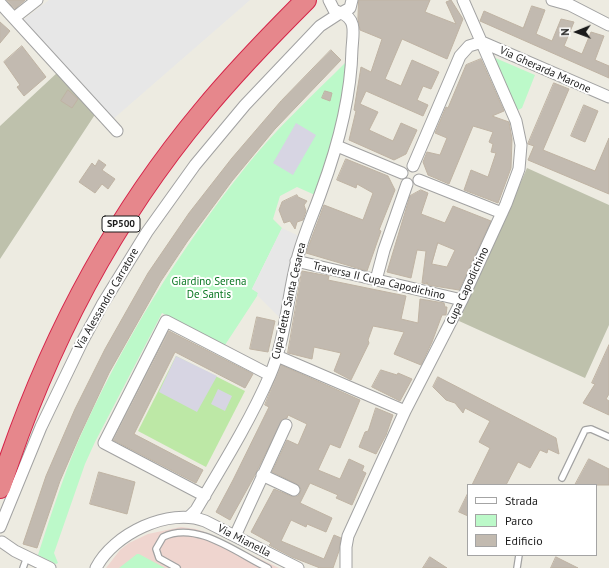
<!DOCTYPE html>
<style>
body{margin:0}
#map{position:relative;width:609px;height:568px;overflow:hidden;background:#edebe1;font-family:"PT Sans",sans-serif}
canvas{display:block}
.legend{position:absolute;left:467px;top:484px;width:130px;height:72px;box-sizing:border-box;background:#fff;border:1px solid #a4a4a4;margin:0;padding:5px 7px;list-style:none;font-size:12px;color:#1b1b1b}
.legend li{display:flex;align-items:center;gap:8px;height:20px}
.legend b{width:20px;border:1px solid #a4a4a4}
.north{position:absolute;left:557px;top:12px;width:40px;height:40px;-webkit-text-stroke:3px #fff;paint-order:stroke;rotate:269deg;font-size:11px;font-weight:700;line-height:16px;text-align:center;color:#1b1b1b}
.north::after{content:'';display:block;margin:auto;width:14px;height:18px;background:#1b1b1b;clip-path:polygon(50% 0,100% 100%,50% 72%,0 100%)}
</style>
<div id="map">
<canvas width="609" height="568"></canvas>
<ul class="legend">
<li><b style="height:5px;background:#fff"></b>Strada</li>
<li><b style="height:11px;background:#bcf9c9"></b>Parco</li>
<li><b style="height:11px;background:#c2bab0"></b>Edificio</li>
</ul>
<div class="north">N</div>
</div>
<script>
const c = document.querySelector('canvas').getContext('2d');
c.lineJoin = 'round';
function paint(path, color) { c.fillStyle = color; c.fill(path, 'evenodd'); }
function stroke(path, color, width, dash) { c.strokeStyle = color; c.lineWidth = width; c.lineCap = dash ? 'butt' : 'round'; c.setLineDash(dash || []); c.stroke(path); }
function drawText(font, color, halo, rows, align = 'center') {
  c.font = font + ' "PT Sans",sans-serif'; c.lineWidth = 4; c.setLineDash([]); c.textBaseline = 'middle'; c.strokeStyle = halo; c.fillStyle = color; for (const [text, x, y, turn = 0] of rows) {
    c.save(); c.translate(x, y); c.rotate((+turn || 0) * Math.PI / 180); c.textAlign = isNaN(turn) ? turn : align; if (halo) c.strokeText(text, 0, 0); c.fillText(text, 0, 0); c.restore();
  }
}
paint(new Path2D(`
 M181 527 196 529 205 532 279 568H106L120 550 129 543 148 534Z`), '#efd5cf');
paint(new Path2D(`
 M58 72 96 113 0 259V126Z
 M527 168 609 205V325L585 378 459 321Z`), '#bec1ac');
paint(new Path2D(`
 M176 356 245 391 206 467 138 431Z`), '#bde8a6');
paint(new Path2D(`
 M493 57 535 75 522 108 516 111Z
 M346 62 342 99 332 146 315 195 297 187 280 196 273 219 282 228 252 289 259 293 225 345 162 313 95 442 85 464 54 553 58 563 56 564 38 555C50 518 62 480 77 444 121 344 179 250 248 164 277 128 313 95 346 62Z
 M137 554H139L165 568H119Z`), '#bcf9c9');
paint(new Path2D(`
 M49 0H250L112 120 23 20Z
 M282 228 301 237 280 318 257 295 258 293 252 289Z`), '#e7e7e7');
paint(new Path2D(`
 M296 123 316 135 293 175 273 163Z
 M176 356 217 376 197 412 159 392Z
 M218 389 232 396 225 411 211 404Z`), '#d7d5e3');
const building = new Path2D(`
 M7 0H25L15 9Z
 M359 0H430L425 12 456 24 446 2 451 0 463 19 447 59 402 39 385 79 401 86 412 60 439 72 431 89 423 86 417 100 428 105 423 116 366 91 360 104 378 112 369 130 393 141 401 123 417 130 406 154 394 160 349 140 356 111 354 110 361 67 371 72 382 39 360 30 358 19Z
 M532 6 545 10 536 34 552 41 561 19 574 22 564 46 582 54 591 32 604 36 595 60 609 66V78L480 21 484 11 523 28Z
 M0 22 10 31 0 43Z
 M22 46 46 77 24 96 17 87 20 85 4 62Z
 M331 50 341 60 275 129 232 181 187 242 161 281 109 373 79 437 60 481 37 548 23 544 46 476 75 409 105 349 148 273 189 213 232 158 281 101Z
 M481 59 504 111 492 116 509 122 512 139 511 168 498 203 464 190 471 170 488 177 496 153 491 152 493 144 489 142 493 132 473 126 449 184 428 175 423 162 427 152 440 155 447 138 435 133 446 107 448 108 466 65Z
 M554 83 569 89 543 150 595 171 609 138V194L528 160 534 146 528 144Z
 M68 90 78 99 72 108 61 101Z
 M325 91 332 93 330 101 322 98Z
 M584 105 598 111 585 142 571 136Z
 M346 159 388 176 395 190 379 230 381 231 367 271 306 253 324 205 363 220 373 193 357 184 356 188 337 180Z
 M99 160 106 165 102 170 115 179 108 189 102 184 95 193 79 182 92 163 95 166Z
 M421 190 428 193 421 214 445 223 453 206 491 221 459 290 428 285 427 282V284L422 283 426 251 417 250 411 278 387 272 410 196ZM438 243 455 250 447 267 432 264Z
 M297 195 298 197 307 201 304 205 306 211 303 220 297 222 295 229 290 221 284 223 279 210 282 202Z
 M302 271 329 276 328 280 406 296 401 319 418 323 420 299 444 303 445 307H447L446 315H442L432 342 421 365 394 354 404 332 373 326 368 340 369 343 351 380 334 371 341 353 314 347 312 359 288 353Z
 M257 317 275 321 268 352 250 349Z
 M169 331 253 374 245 388 175 352 134 434 203 470 196 483 113 440Z
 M609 345V394L606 399 609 401V415L583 403 595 384 592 383Z
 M281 365 360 400 340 448 330 444 318 470 340 479 349 459 364 466 362 471 366 473 352 505 336 498 338 495 310 483 300 503 332 518 326 532 307 524 306 527 291 520 281 541 324 559 334 535 341 538 339 551 333 568H320L292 557 269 545 271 543 251 532 274 489 291 496H298L300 493 301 489 297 484 272 472 287 440 298 445 307 424 288 415 287 418 282 420 255 475 230 520 216 512 233 480 269 407 265 405Z
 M381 370 397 375 398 373 412 379 400 401 372 387Z
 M438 377 556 438 559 454 548 449 547 453 540 450 530 468 518 462 506 485H472L490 448 479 442 490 421 465 408 463 413 455 403 446 400 433 387Z
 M376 408 393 415 386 435 376 454 359 447 365 432 368 431Z
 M589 459 609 469V485H575Z
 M99 472 135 482 127 514 90 504Z
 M468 493V516L459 512Z
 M430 557 447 568H423Z
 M556 557 578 568H551Z`);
paint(building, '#c2bab0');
stroke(building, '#bfb3a3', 1);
const lane = new Path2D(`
 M562 478 585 430 591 429 609 437
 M23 568 27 557
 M177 568 159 558 156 549 163 537C197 520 238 554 268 568
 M517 568 519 555`);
const street = new Path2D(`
 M329 0 334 10 341 13 350 8 352 0
 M552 0 570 5 609 25
 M0 3 117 131
 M14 18 37 0
 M482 42 609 97
 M337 146 402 173
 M413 166 460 56 469 46 482 42
 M419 180 502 213
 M296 261 462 300
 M376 280 384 250 407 184
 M277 356 405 411
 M262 475 294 490
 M205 496 104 443 166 321 270 375
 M189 517 196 510C222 466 250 421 270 375 286 338 287 298 297 260 303 236 313 215 321 192 338 146 351 98 352 49 353 33 357 19 341 13
 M0 527 41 427 82 342 102 305 147 232 195 165 245 105 320 26 340 13
 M235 536 286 425
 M2 542 15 551 50 568
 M96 568C113 534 169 507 205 521L298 568
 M346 568V547L348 536 405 411 462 300 506 204 519 169 521 145 516 121 463 0`);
const highway = new Path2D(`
 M0 488C44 351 111 221 203 111 235 72 270 36 306 0`);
stroke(lane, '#a2a2a2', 8);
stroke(street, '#a2a2a2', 13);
stroke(highway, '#d52348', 22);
stroke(lane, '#fff', 5.5);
stroke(street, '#fff', 11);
stroke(highway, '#e6878c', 20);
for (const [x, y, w] of [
 [121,224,38]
]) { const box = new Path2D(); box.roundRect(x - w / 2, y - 8, w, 16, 3); c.fillStyle = '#fff'; c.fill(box); stroke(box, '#1b1b1b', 1); }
drawText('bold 10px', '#1b1b1b', null, [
 ["SP500",121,224]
]);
drawText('11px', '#1b1b1b', '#fff', [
 ["Via Gherarda Marone",545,70,24],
 ["Traversa II Cupa Capodichino",379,281,13],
 ["Cupa Capodichino",468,286,-65],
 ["Via Alessandro Carratore",107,299,-60],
 ["Cupa detta Santa Cesarea",289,301,-77],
 ["Via Mianella",244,541,27]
]);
drawText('11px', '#0b7823', '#fff', [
 ["Giardino Serena",209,282],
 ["De Santis",209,295]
]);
</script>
